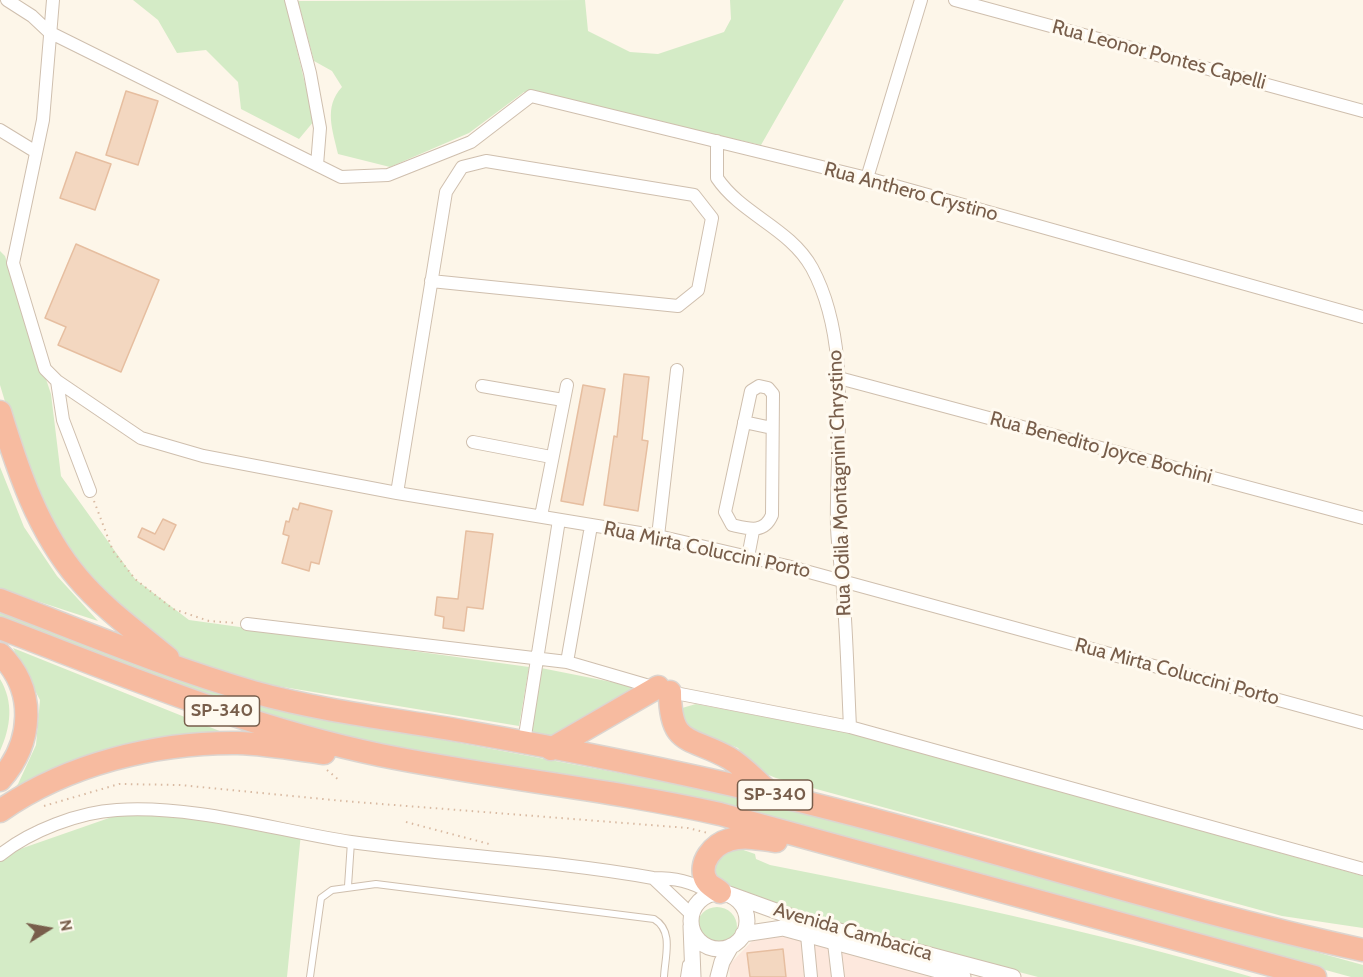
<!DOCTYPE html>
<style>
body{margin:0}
#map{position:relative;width:1363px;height:977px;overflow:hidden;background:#fdf6e9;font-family:Cabin,sans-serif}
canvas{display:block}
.north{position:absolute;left:18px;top:899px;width:60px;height:60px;-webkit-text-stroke:4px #fffaf0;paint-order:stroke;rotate:79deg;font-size:16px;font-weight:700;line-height:24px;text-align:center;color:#785e4b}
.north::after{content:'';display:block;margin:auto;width:21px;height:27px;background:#785e4b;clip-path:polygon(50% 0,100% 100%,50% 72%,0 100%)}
</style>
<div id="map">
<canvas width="1363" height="977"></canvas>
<div class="north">N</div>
</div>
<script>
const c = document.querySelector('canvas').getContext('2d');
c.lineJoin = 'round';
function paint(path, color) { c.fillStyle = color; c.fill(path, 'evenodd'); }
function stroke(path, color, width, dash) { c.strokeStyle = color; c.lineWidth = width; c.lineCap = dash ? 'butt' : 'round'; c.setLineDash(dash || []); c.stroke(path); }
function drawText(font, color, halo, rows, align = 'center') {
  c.font = font + ' Cabin,sans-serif'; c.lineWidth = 6; c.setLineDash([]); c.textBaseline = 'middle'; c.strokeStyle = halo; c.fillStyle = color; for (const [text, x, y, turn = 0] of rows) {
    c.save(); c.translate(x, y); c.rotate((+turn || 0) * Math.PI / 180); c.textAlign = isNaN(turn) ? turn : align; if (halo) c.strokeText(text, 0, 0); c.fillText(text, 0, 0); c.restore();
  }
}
paint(new Path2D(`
 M784 933 953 977H730L729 965 754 939Z`), '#fde8dd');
paint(new Path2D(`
 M133 0H285L314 121 299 139 241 109 238 82 206 50 177 53 158 20Z
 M585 0 588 31 630 52 658 54 724 32 731 19 730 0H844L761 145 524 92 469 133 390 167 338 154C333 131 323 107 342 87L332 71 314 61 298 1Z
 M0 251 5 256 51 394 61 476 135 579 189 620 529 667 519 726 265 684 176 656 117 610 60 549 29 481 0 385Z
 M0 467 24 527 57 576 98 621 0 589Z
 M0 609 224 695 269 707 736 795 970 856 1363 965V977H1351L818 830 682 795 483 764 323 735 0 622Z
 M13 648 232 736 6 797 18 784 36 745 40 700Z
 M541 668 637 687 554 740 530 738Z
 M0 679C14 702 11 727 0 751Z
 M696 704 855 734 1363 876V928L1282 916 776 778 756 770 738 748 685 727 682 708Z
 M132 810 301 833 287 977H0V856Z
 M732 846 755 854 756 859 770 865C932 897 1093 931 1252 977H1038L810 917 712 885 717 853Z
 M697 927a20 20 0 1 1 40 0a20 20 0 1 1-40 0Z`), '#d4ebc6');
const building = new Path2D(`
 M126 91 158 101 138 165 106 155Z
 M76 152 111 164 95 210 60 198Z
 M76 244 159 280 121 372 58 345 66 327 45 318Z
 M624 374 649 377 642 440 648 441 638 511 604 505 614 436 617 437Z
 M583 385 605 389 583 505 561 501Z
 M300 503 332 511 319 564 311 562 309 571 282 563 289 536 283 534 286 521 289 522 293 508 298 510Z
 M163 519 176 525 164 550 138 537 142 528 155 534Z
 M466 531 493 534 483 609 467 607 464 631 443 628 444 617 435 615 437 597 458 599Z
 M783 949 786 977H750L747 953Z`);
paint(building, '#f3d7c0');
stroke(building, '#e6bea0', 1.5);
const service = new Path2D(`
 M348 886 351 842
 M310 977 321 898 332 890 376 884 654 919C674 931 665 956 664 977
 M684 977 686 964`);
const minor = new Path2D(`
 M7 0 32 16 49 32 341 177 388 175 471 142 531 96 867 178 1363 317
 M53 0 43 120 13 263 45 369 57 381 141 438 203 456 397 493 658 536 787 566 1363 723
 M291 0 310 73 320 128 317 165
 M955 0 1363 111
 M0 130 36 152
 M717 141V178C742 215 790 228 812 268 853 344 835 444 837 527 838 553 843 578 844 604 847 645 848 686 850 727
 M867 178 921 0
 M839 378 1363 518
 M57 381 63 420 90 491
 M482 386 563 400
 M759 386 768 388 773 394 772 515C764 534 749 529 732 525L725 512 751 391Z
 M744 422 772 428
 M473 442 551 457
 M397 493 446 192 462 167 486 161 694 195 712 218 698 290 678 306 431 281
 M541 516 567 385
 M658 536 677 370
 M748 557 753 531
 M247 624 567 662 670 692 850 727 1363 869
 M567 662 591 526
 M524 742 559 520
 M0 855C30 831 79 812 117 810 195 805 274 830 351 842 451 856 553 860 653 878 674 878 692 881 710 893
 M653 878 691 914
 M807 935 811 977
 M834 943 838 977`);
const tertiary = new Path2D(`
 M691 921a28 28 0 1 1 56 0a28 28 0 1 1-56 0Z
 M729 894 809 923 1013 977
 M691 926 693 977
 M743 934 783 928 963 977
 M718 977 722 962 731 946`);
const motorway = new Path2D(`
 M0 412C18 471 38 531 78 578 103 608 138 633 168 658
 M0 600C84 632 167 667 253 692 321 711 392 719 462 731 564 749 666 769 767 793 967 840 1162 906 1363 950
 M0 628C124 675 249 728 380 755 493 778 608 789 720 814L1315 977
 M0 654C37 690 33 743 0 780
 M670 692C670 747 690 736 729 758 743 766 756 781 769 792
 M551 749 658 687
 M0 811C67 764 157 742 238 743 267 744 295 749 324 753
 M720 892C715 888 708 885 706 880 697 863 714 844 729 840 743 835 761 839 776 841`);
stroke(service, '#cfbfae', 8);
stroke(minor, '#cfbfae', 14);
stroke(tertiary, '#cfbfae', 17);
stroke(motorway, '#dcd5d0', 25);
stroke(new Path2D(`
 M94 501 113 551 135 579 173 609 209 621 236 623
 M327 770 340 781
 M44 806 119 784 180 785 343 801 688 828 708 833
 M406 822 493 845`), '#d9baa2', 2, [1.5, 4.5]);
stroke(service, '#fff', 6);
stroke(minor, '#fff', 12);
stroke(tertiary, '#fff', 15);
stroke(motorway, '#f7bba0', 22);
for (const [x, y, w] of [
 [222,711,75],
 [775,795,75]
]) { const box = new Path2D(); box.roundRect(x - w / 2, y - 15, w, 30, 4.5); c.fillStyle = '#fffaf0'; c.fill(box); stroke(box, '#785e4b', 1.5); }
drawText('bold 18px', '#785e4b', null, [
 ["SP-340",222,711],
 ["SP-340",775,795]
]);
drawText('20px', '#785e4b', '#fffaf0', [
 ["Rua Leonor Pontes Capelli",1159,55,15],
 ["Rua Anthero Crystino",911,192,15],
 ["Rua Benedito Joyce Bochini",1101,448,15],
 ["Rua Odila Montagnini Chrystino",840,483,-92],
 ["Rua Mirta Coluccini Porto",707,550,12],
 ["Rua Mirta Coluccini Porto",1177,672,15],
 ["Avenida Cambacica",853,932,16]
]);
</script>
